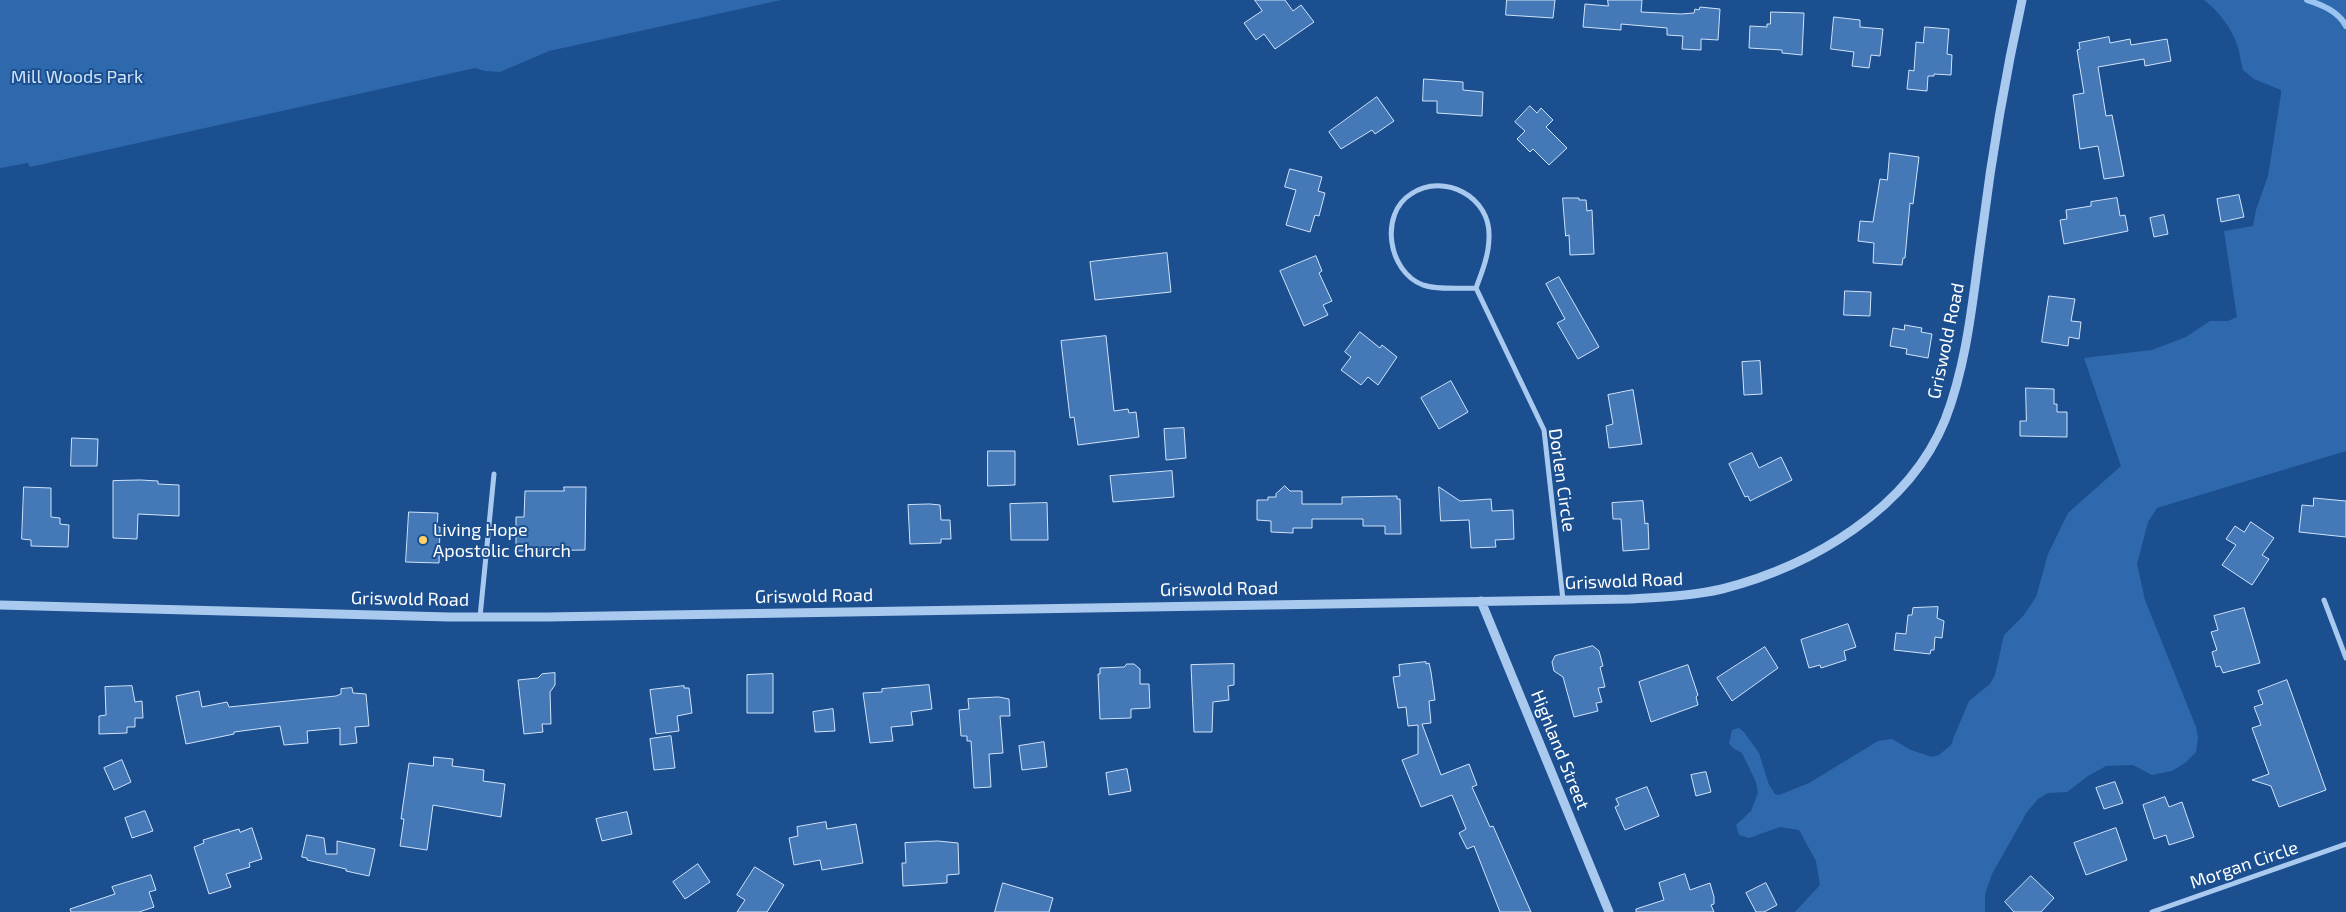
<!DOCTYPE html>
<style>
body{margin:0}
canvas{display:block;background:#1b4f8f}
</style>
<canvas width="2346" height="912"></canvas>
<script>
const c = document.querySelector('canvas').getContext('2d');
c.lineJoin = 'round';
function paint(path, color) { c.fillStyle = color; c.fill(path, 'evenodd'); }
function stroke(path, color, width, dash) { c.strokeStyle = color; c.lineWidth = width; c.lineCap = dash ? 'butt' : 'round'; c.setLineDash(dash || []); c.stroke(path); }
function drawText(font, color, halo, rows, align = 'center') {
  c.font = font + ' "Exo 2",sans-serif'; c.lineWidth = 4; c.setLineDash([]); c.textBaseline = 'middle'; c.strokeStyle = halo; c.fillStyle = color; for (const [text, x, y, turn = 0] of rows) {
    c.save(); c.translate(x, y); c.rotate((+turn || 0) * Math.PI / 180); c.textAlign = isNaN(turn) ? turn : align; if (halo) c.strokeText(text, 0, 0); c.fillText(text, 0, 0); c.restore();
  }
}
paint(new Path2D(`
 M0 0H781L549 51 500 72 485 71 475 68 30 167 28 163 0 168Z
 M2204 0H2346V451L2157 508 2148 522 2137 564 2145 600 2196 727 2198 738 2196 752 2185 763 2172 771 2152 775 2133 765 2106 766 2088 776 2067 792 2048 793 2038 799 2027 812 1992 874 1985 894V912H1795L1820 885 1816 861 1799 830 1780 827 1749 838 1739 835 1736 825 1751 811 1758 793 1756 782 1742 753 1733 748 1729 743 1732 730 1739 728 1744 732 1759 753 1769 785 1775 794 1779 795 1809 783 1878 741 1892 739 1911 750 1932 757 1939 755 1952 744 1953 739 1969 701 1990 684 1995 675 2004 635 2024 615 2036 597 2048 554 2068 513 2121 466 2084 358 2152 350 2186 337 2210 321H2228L2237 317 2224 231 2253 226 2256 210 2268 176 2281 94V90L2254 79 2243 70C2241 63 2240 55 2238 47 2232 29 2219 11 2204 0Z`), '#2e69ad');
stroke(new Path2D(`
 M2307 0C2322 5 2338 11 2346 26`), '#9cc4f0', 6);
const building = new Path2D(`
 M1255 0H1285L1293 11 1301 5 1314 22 1275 49 1264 34 1256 40 1244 23 1262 11Z
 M1507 0H1555L1553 18 1506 15Z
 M1608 0H1642L1641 12 1681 14 1694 13 1695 9 1699 10 1700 7 1720 9 1718 40 1701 39V50L1682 49 1683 36 1667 35V28L1621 24V30L1583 27 1585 4 1608 6Z
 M1771 12 1804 13 1802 55 1782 53V50L1749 48 1750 26 1767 27V24H1770Z
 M1834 17 1860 20V27L1883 29 1880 56 1871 55 1869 68 1852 66 1854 52 1831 49Z
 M1925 27 1949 29 1947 54 1952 55 1951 75 1934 74V76H1928L1927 91 1907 89 1909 70 1914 71 1916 42 1923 43Z
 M2109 37 2110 43 2130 39 2131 45 2167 39 2171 61 2145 66 2144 59 2098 67 2106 116 2112 115 2124 176 2104 179 2098 146 2080 149 2073 95 2084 93 2077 50 2080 49 2079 43Z
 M1424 79 1463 82V90L1483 92 1482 116 1437 113V101H1423Z
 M1377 97 1394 121 1375 134 1372 130 1341 149 1329 132Z
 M1530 106 1537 113 1541 108 1553 120 1546 127 1567 148 1549 165 1533 149 1530 152 1517 139 1525 131 1515 122Z
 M1890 153 1919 157 1913 204 1910 203 1905 258H1903L1902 265 1873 263 1874 243 1858 241 1860 221 1873 222 1880 179 1887 180Z
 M1290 169 1322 177 1318 191 1325 193 1319 216 1315 215 1310 232 1286 225 1296 190 1285 187Z
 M2239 195 2244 217 2221 222 2217 199Z
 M1563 198H1579V200H1586L1587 211 1592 210 1594 254 1570 255 1569 235 1566 236Z
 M2117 198 2120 216 2125 215 2128 231 2064 244 2060 220 2067 219 2066 210 2091 206V202Z
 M2164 215 2168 234 2154 237 2150 218Z
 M1167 253 1171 292 1095 300 1090 262Z
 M1316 256 1322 271 1319 273 1332 301 1323 305 1328 315 1304 326 1280 271Z
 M1559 277 1599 347 1578 359 1557 323 1565 319 1546 284Z
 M1845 291 1871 292 1870 316 1844 315Z
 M2049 296 2075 299 2071 321 2081 322 2079 339 2069 337 2068 346 2042 342Z
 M1905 325 1922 328 1921 332 1932 334 1928 358 1906 354 1907 349 1890 346 1893 328 1904 330Z
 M1360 332 1380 348 1382 345 1397 357 1378 385 1368 377 1361 385 1341 370 1351 357 1345 352Z
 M1106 336 1114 411 1128 409 1129 413 1136 412 1139 437 1078 445 1074 417 1070 418 1061 341Z
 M1760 361 1762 394 1744 395 1742 362Z
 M1451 381 1468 412 1439 429 1421 398Z
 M2026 388 2054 389V404H2057V412H2067V437L2020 436V421H2026Z
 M1633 390 1642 444 1609 448 1606 426 1613 424 1608 395Z
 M1184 428 1186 458 1166 460 1164 429Z
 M72 438 98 439 97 466H71Z
 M988 451H1015V485L988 486Z
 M1752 453 1759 468 1781 457 1792 480 1750 501 1748 496 1745 497 1729 464Z
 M1172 471 1174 497 1113 502 1110 476Z
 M141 480 158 481V484L179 485V516L138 514 137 539 113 538V481Z
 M1285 486 1290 491H1302V504H1342V497L1397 496V499H1400L1401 534H1385V526H1363V519H1312V528H1293V533L1271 532V521L1257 520V500H1268V497H1276V494Z
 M24 487 51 488V517L60 518V524L69 525 68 547 31 546V540L22 539Z
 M564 487H586L585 550 516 551V517H524L525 491H564Z
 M1439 487 1460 501 1491 499 1492 511 1513 510 1514 539 1495 540 1496 547 1471 548 1469 520 1441 521Z
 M2314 498 2346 501V537L2299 532 2302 505 2313 506Z
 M1643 501 1645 524 1648 523 1649 549 1623 551 1621 519H1613L1612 503Z
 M1047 503 1048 540H1011L1010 504Z
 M930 504 940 505 941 520H950L951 539H941V543L910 544 908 505Z
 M409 512 438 513 437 527H440L439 563 406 562Z
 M2251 522 2274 538 2262 555 2269 559 2252 585 2222 565 2236 545 2226 539 2235 526 2244 532Z
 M1938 607 1937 618 1944 621 1942 638 1935 637 1934 650H1931L1930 654 1894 650 1896 633 1906 634 1908 615H1912L1913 608Z
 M2244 608 2260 663 2223 673 2220 666 2216 667 2212 652 2217 650 2211 632 2218 630 2214 616Z
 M1848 624 1856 647 1844 651 1846 660 1821 668 1820 665 1809 668 1801 640Z
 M1593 646 1599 651 1603 666 1600 667 1605 687 1598 688 1602 702 1596 703 1598 711 1574 717 1563 677 1554 671 1552 662 1555 656Z
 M1765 647 1778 668 1732 701 1717 678Z
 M1426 662V664L1429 663 1431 672 1435 700 1429 701 1431 723 1422 724 1441 775 1469 764 1477 785 1472 787 1490 827 1493 826 1531 912H1500L1474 846 1467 849 1459 833 1466 829 1452 795 1421 807 1402 760 1418 754V725L1408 726 1406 707 1398 708 1393 677 1400 676 1399 665Z
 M1127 664H1134L1140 669V684H1149L1150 708 1131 709V718L1100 719 1098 674H1100V668L1124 667Z
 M1234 664V685L1228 686 1229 700 1213 702 1212 732H1194L1191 665Z
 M1688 665 1698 695 1696 697 1698 705 1651 722 1639 682Z
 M555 673V685L550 692 551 724H542L543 732 524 734 518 680 538 678 542 674Z
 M773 674V713H747V675Z
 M2287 680 2326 790 2279 807 2271 786 2252 780 2269 774 2252 728 2261 725 2254 707 2263 704 2258 691Z
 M929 685 932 709 911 712 913 725 891 727 893 741 870 743 863 693 882 692V689Z
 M132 686 135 702 142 701 143 718H135V727H127V733L99 734V716L106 715 105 687Z
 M684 686V688H689L692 713 677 716 679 731 656 734 650 690Z
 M352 688 353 693 366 694 369 726 355 727 357 743 340 745V728L307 731 308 743 284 745 280 726 234 732V734L186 744 176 696 199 691 202 707 227 702 229 707 336 696 341 694V689Z
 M999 697 1009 699 1010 716H1000L1003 753 989 754 991 787 974 788 971 741H967V736H961L959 710 969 709 968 699Z
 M833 709 835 731 815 732 813 712Z
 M671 736 675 768 654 770 650 739Z
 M1044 742 1047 767 1022 770 1019 746Z
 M434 757 453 759 452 766 484 770 483 781 505 784 501 817 433 805 427 850 400 846 404 819H401L409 763 433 766Z
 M122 760 131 782 114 790 104 768Z
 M1127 769 1131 791 1109 795 1106 773Z
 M1706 772 1711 792 1696 796 1691 775Z
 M2115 782 2123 803 2104 809 2096 788Z
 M1647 787 1659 816 1625 830 1615 807 1619 805 1616 799Z
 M2165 797 2169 807 2182 802 2194 837 2169 845 2166 835 2154 839 2143 805Z
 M145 811 153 831 132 838 125 818Z
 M627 812 632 834 602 841 596 819Z
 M826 822 827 829 856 824 863 863 822 870 820 860 794 865 789 838 798 836 797 827Z
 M252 828 262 859 249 863 250 867 226 874 231 887 209 894 194 847 204 843 203 840 232 831 239 829 240 832Z
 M2116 828 2127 860 2086 875 2074 843Z
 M307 835 324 838 326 854H337V841L375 849 369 876 346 871V869L307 860V858L302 857Z
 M938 841 958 843 959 874 947 875V883L903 886 902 863H906L905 843Z
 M698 864 710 882 685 899 673 882Z
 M755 867 784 885 767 912H737L745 900 737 895Z
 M1685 874 1690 890 1710 883 1714 897V904L1711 905 1714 912H1636V909L1664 900 1659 883Z
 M151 875 156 890 149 892 154 907 139 912H71L70 909 115 894 112 887Z
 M2031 876 2054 898 2041 912H2014L2005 902Z
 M1003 883 1053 898 1049 912H995Z
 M1766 883 1777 905 1764 912H1756L1746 893Z`);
paint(building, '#4478b7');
stroke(building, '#cfe3fa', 1);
stroke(new Path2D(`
 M1476 288C1482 272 1489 255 1489 237 1491 197 1444 172 1411 194 1379 214 1388 272 1423 285 1439 290 1459 288 1476 288L1544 430 1563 600
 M2324 600 2346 658
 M480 617 494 474
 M2152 912 2346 844`), '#a9c9ee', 5);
stroke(new Path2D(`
 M1481 601 1609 912
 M0 605 449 617H547L1629 599C1660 597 1692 596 1722 589 1812 566 1909 509 1945 420 1968 361 1973 295 1982 233 1992 154 2005 77 2022 0`), '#a9c9ee', 9);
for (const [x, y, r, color] of [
 [423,540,5,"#ffd166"]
]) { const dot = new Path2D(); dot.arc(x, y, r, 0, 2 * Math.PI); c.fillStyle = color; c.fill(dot); stroke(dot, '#1b4f8f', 2); }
drawText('18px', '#cfe3fa', '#1b4f8f', [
 ["Mill Woods Park",77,77]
]);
drawText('18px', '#fff', '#1b4f8f', [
 ["Griswold Road",1946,341,-78],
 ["Dorlen Circle",1562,480,82],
 ["Griswold Road",1624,581,-2],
 ["Griswold Road",1219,589,-1],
 ["Griswold Road",814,596,-1],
 ["Griswold Road",410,599,1],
 ["Highland Street",1560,750,68],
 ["Morgan Circle",2244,865,-19]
]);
drawText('18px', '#fff', '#1b4f8f', [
 ["Living Hope",433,530],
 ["Apostolic Church",433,551]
], 'left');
</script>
